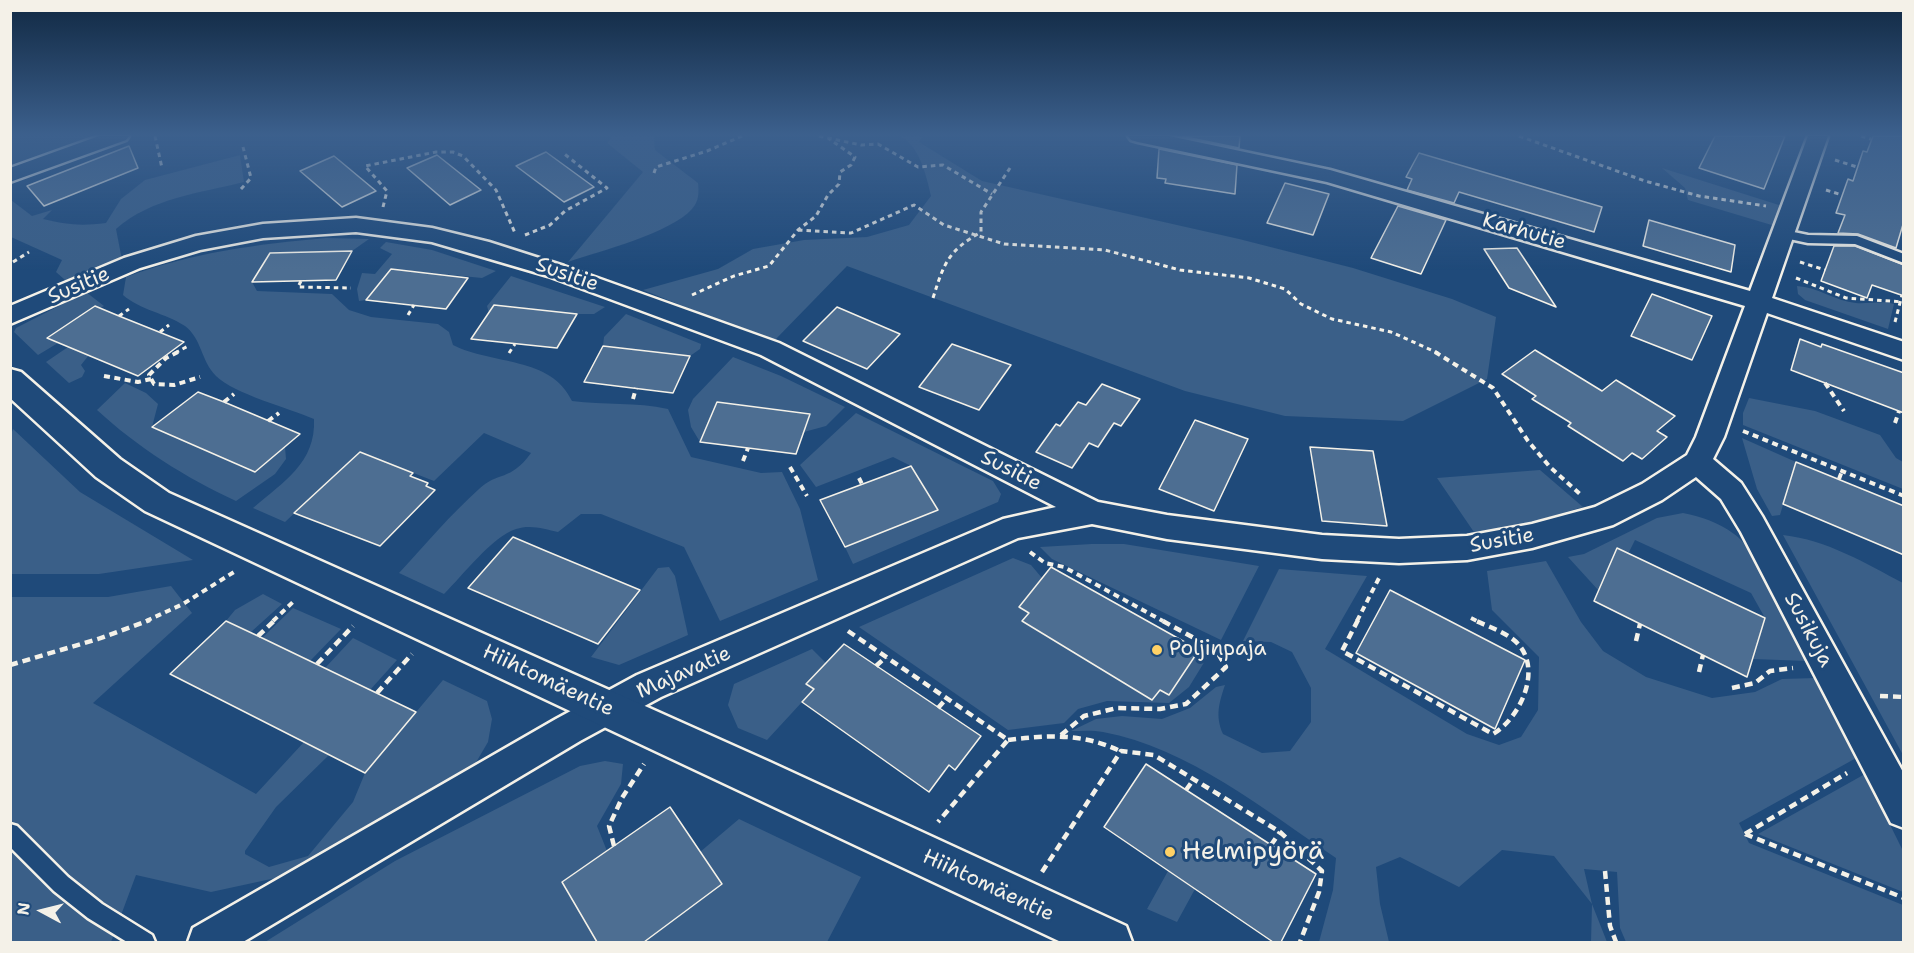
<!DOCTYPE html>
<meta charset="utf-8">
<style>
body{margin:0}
#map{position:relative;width:1914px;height:953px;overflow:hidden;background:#1f4a7a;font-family:"Shantell Sans",sans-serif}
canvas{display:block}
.frame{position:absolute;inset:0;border:12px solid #f4f1e8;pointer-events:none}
.north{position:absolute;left:12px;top:881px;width:60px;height:60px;-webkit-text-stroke:4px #1f4a7a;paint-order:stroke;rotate:277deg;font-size:16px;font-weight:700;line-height:24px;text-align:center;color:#f4f1e8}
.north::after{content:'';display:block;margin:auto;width:21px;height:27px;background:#f4f1e8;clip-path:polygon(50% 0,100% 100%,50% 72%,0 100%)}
</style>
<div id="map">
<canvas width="1914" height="953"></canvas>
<div class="frame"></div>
<div class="north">N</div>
</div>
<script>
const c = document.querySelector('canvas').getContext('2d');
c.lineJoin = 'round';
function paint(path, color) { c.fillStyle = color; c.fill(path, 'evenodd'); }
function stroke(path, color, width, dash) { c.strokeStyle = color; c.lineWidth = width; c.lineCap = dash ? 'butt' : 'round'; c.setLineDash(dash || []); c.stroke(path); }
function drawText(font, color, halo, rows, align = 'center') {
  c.font = font + ' "Shantell Sans",sans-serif'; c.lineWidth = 6; c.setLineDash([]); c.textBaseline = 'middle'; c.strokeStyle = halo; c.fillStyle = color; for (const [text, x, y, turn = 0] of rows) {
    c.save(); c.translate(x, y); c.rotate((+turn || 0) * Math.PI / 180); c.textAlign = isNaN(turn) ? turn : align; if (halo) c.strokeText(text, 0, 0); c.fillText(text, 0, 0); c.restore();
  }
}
paint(new Path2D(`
 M11 136H100L11 169Z`), '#2d5581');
paint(new Path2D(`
 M612 136H654L655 150 698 183C699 193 699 201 692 209 671 233 600 251 568 262L643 172 607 143Z
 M898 136H923L919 142 982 181 1239 239 1353 268 1452 299 1496 317 1487 379 1403 421 1285 416 1185 391 847 266 773 342 643 290 718 269 753 249 804 240 867 237 909 225 931 196C927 178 919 142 898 136Z
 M240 155 244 182C200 193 151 198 116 229L122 260 65 280 56 272 62 260 11 237V200L32 216 52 210 43 219C68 225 81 226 106 223L121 199 145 180Z
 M1662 168 1782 206 1775 226 1688 200 1685 188Z
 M326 238 369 239 352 251 270 253 252 282 257 291 332 294 349 310 371 317 438 324 449 332 453 345C492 365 551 356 572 401 604 405 636 402 668 409L691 457 761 473 782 472 800 509 818 580 720 621 684 547 601 514H581L558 532C545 529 530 524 516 529 492 537 463 575 444 594L399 573C425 545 450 515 479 489 498 471 510 482 531 453L484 433 434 481 360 452 285 522 253 508C283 482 316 463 314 419 289 408 234 394 216 376 201 361 202 339 185 326 165 313 140 310 123 295L126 277C190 253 258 244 326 238Z
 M386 242 432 250 496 271 482 278 391 269 366 300 359 301 357 289 362 273 375 274 392 254 380 248Z
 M511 276 605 307 594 314H577L494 305 489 313 487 306Z
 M1797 286C1818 287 1835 301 1856 303 1869 304 1883 300 1894 304L1888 329 1805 300 1798 294Z
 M86 292 104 306 48 338 58 343 38 355 14 332 16 328Z
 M626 314 701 344 700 349 690 356 603 346 604 337Z
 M68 347 89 355 81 365 85 371 82 377 69 383 46 362Z
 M733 357 781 376 845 407 826 426 804 432 810 413 717 402 700 442 691 427 688 410 693 399Z
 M125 383 146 393 158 404 152 427 285 447 286 459 275 474 236 501C186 478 137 447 97 410Z
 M1749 398 1815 411 1880 435 1896 458 1903 462V489L1743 425V413Z
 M856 413 993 481 1001 494 998 502 853 564 845 547 938 509 911 466 893 457 816 487 800 465Z
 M13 429 80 492 193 560 99 574H11L10 437Z
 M1742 438 1796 462 1780 515 1772 516 1757 489Z
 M1540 470 1583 507 1478 538 1437 478Z
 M1683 513C1702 517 1718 522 1734 534 1760 552 1791 630 1807 661L1753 659 1765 618 1751 593 1635 540 1628 554 1599 591 1568 557 1584 554 1657 518Z
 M1783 535C1827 540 1865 563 1903 583V755Z
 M1092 544H1124L1259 566 1221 640 1052 559 1040 547Z
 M1013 558 1031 565 1042 578 1019 607 1029 613 1022 621 1152 700 1160 690 1169 695 1199 650 1208 656 1189 687 1169 703 1107 701 1078 709 1064 723 1008 730 859 627Z
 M1546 561 1581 622 1603 651 1646 677 1712 698 1755 692 1782 679 1816 678 1858 757 1739 823 1749 843 1903 905V942H1626L1620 928 1617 872 1584 869 1592 904 1607 942H1591L1592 904 1554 856 1502 850 1459 887 1400 857 1376 867 1380 904 1389 942H1319L1333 890 1336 858C1264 810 1189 748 1103 732 1093 730 1081 731 1071 731L1096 719 1122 716 1162 719 1190 708 1216 687 1225 685C1219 703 1215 716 1223 734L1262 753 1290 751 1311 722V688L1292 652 1271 642 1243 641 1279 569 1367 576 1325 649 1467 734 1499 745 1521 737 1538 710 1539 657 1492 610 1487 571Z
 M669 567 675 576 688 635 619 665 591 657 658 568Z
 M171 586 192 613 93 703 256 794 304 742 329 755 276 807 245 851V854L269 867 308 856 353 802 365 773 443 680 487 701 492 719 488 742 468 776 285 876 211 892 136 875 111 942H11V597H108Z
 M263 594 282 604 251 632 226 621 235 610Z
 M293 608 341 629 310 661 262 638Z
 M353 638 397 660 370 690 325 668Z
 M812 649 826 663 806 684 814 689 767 740 738 728 728 705 734 684Z
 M605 761 623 764 621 784 597 826 607 851 562 882 597 942H265L395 861 580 766Z
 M1865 774 1903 851V892L1758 834Z
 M739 819 861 877 827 942H644L722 884 700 852Z
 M1168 871 1195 889 1177 922 1147 909Z`), '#3a5f88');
const building = new Path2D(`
 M1181 136H1240L1239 148Z
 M1715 136H1785L1764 189 1699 168Z
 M1873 136H1904V221L1896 248 1858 234 1838 233 1845 215 1836 213 1848 179 1853 181 1863 151 1867 152Z
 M129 146 138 168 44 206 27 186Z
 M1159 149 1237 165 1235 194 1165 183 1166 179 1157 178Z
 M546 152 594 187 564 202 516 166Z
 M1419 153 1602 207 1594 232 1459 192 1454 203 1407 190 1412 179 1406 177Z
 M437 155 481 190 450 205 407 168Z
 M334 156 376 191 342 207 300 171Z
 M1285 183 1329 194 1313 235 1267 223Z
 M1398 206 1446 220 1421 274 1371 258Z
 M1649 220 1735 245 1731 272 1643 246Z
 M1834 246H1855L1904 265V296L1872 285 1867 298 1821 281Z
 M1517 248 1527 263 1556 307 1509 288 1484 249Z
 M352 251 336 280 252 282 270 253Z
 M391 269 468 278 446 309 366 300Z
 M1652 294 1712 316 1692 360 1631 336Z
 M494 305 577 314 557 348 471 339Z
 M95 306 119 316 184 342 138 376 47 338Z
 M837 307 900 334 867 369 803 341Z
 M1800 339 1821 347 1822 344 1904 373V413L1791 370Z
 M952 344 1011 365 979 410 919 387Z
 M603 346 690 356 673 393 584 382Z
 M1535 350 1602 391 1616 380 1675 416 1657 431 1667 437 1642 459 1632 453 1623 461 1568 426 1571 423 1532 399 1536 396 1502 374Z
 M1102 384 1140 399 1121 426 1114 423 1098 447 1089 443 1072 468 1036 452 1056 424 1060 426 1078 402 1086 405Z
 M198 392 224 402 300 434 255 472 152 427Z
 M717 402 810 414 796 454 700 442Z
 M1195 420 1248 439 1214 511 1159 489Z
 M1310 447 1373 451 1387 526 1322 521Z
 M360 452 413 473 410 476 428 483 426 486 435 490 380 546 294 513Z
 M1796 462 1904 506V555L1783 504Z
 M911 466 938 510 845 547 820 500Z
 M513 537 546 551 640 590 598 644 468 588Z
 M1617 548 1765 618 1747 677 1594 601Z
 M1051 567 1199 650 1169 695 1160 690 1152 700 1022 621 1029 613 1019 607Z
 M1390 590 1525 660 1495 729 1356 653Z
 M226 621 258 636 416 712 365 773 170 674Z
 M844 644 981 736 955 770 949 765 929 792 802 702 814 689 806 684Z
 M1146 764 1316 874 1281 942H1273L1104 827Z
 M670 807 722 884 644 942H597L562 882Z`);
paint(building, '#4d6e92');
stroke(building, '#f4f1e8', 1.5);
const lane = new Path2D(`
 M1784 230 1808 235 1857 236 1904 254V263L1855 244 1808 243 1780 237V231Z
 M10 824 17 826 68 877 102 904 152 935 155 942H127L88 918 54 891 10 847Z`);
const street = new Path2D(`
 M99 136H129L126 140 10 182V168Z
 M1128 136H1169L1330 170 1750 291 1808 136H1828L1772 298 1904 342V360L1767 313 1724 437 1713 459 1741 483 1762 516 1904 774V828L1891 823 1741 532 1721 499 1696 477 1662 500 1613 525 1532 548 1467 560 1399 563 1322 559 1167 539 1092 524 1018 538 661 697 580 741 243 942H188L193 928 556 719 637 675 1003 519 1056 507 761 355 548 276 432 242 356 232 263 238 200 250 140 268 10 324V306L124 258 196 236 263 224 356 218 432 228 489 242 564 266 779 343 1098 502 1167 515 1322 535 1399 539 1467 536 1532 524 1595 507 1642 484 1687 455 1696 437 1745 306 1327 182 1138 142 1131 140Z`);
const secondary = new Path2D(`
 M10 369 21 372 120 459 169 493 770 762 1126 926 1132 942H1061L145 511 96 477 10 398Z`);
stroke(lane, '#f4f1e8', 5);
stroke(street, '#f4f1e8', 5);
stroke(secondary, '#f4f1e8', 5);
stroke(new Path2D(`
 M155 136 162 168
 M819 136 861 145 878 144 918 167 943 165 992 194
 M1519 136 1645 181 1699 196 1766 206
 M1861 136 1871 139
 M1835 160 1857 167
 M654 173 656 167 707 151 742 136
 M241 189 251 178 243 147
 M1826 190 1842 195
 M383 207 387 191 365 166 436 152H453L463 156 496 190 515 233
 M798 230 851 233 914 205 944 225 1004 244 1105 250 1180 270 1249 278 1285 289 1301 304 1332 319 1391 332 1438 353
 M525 235 550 225 565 211 607 188 562 152
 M13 262 29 252
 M1800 262 1825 270
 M1796 278 1846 298 1904 302
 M301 281 298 287 351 288
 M692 295 734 276 769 266 798 230 816 216 828 195 839 184 840 172 851 165 855 157 828 138
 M933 298C944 263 948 251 981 232V212L1010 168
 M408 315 414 305
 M119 316 129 309
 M1895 322 1902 295
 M160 332 169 325
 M175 353 190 345
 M509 353 515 344`), '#f4f1e8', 3, [4.5, 4]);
stroke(new Path2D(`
 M178 352 166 358 149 375 154 384 174 385 200 377
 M1435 352 1493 388 1528 441 1550 467 1581 495
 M104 376 138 382 151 379
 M1825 383 1844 411
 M633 399 636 388
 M224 402 234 394
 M268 421 279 413
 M1895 423 1899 411
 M1743 431 1904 496
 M743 461 748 448
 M790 467 807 496
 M859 478 862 484
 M1839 479 1842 471
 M1030 552 1045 563 1064 567 1163 621
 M1471 618 1477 621
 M146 621 183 604 234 572
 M273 621 295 600
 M1357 621 1379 578`), '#f4f1e8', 4, [6, 4.5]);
stroke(new Path2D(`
 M1358 620 1342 651 1493 734C1519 719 1542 672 1519 645 1509 633 1489 627 1474 620
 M848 631 1008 740 938 822
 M258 636 275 620
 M1636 641 1640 624
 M317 664 353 626
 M10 665 98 639 150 620
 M876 666 886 657
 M1699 672 1703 655
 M1732 688 1755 683 1770 671 1793 668
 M377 693 412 654
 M1880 696 1904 697
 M938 708 947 698
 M1061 735 1084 716 1117 708 1160 709 1186 704 1226 667 1216 650 1161 620
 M1008 740C1047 735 1083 733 1120 751
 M1186 790 1194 779
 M1745 834 1904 898
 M1745 834 1847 773
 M1271 845 1280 832
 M614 846 609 826 622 798 644 764
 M1605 871 1610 926 1616 942
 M1042 872 1121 751 1154 755 1280 832 1322 871 1319 892 1300 942`), '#f4f1e8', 4.5, [8, 5]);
paint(lane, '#1f4a7a');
paint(street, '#1f4a7a');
paint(secondary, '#1f4a7a');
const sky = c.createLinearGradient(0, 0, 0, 270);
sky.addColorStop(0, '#112943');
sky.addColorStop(0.5, '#3c608d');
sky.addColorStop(1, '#3c608d00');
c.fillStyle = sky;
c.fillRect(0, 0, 1914, 270);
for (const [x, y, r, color] of [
 [1157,650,6,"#ffd166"],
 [1170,852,6,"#ffd166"]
]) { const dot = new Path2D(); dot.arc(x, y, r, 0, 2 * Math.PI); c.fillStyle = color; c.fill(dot); stroke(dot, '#1f4a7a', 2); }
drawText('21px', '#f4f1e8', '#1f4a7a', [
 ["Karhutie",1524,232,16],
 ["Susitie",567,275,19],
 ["Susitie",79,286,-23],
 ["Susitie",1011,471,27],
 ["Susitie",1502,541,-10],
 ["Susikuja",1808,630,62],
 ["Majavatie",684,673,-24],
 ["Hiihtomäentie",548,681,25],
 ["Hiihtomäentie",988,886,25]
]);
drawText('21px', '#f4f1e8', '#1f4a7a', [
 ["Poljinpaja",1169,650]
], 'left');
drawText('26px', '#f4f1e8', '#1f4a7a', [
 ["Helmipyörä",1182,852]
], 'left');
</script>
